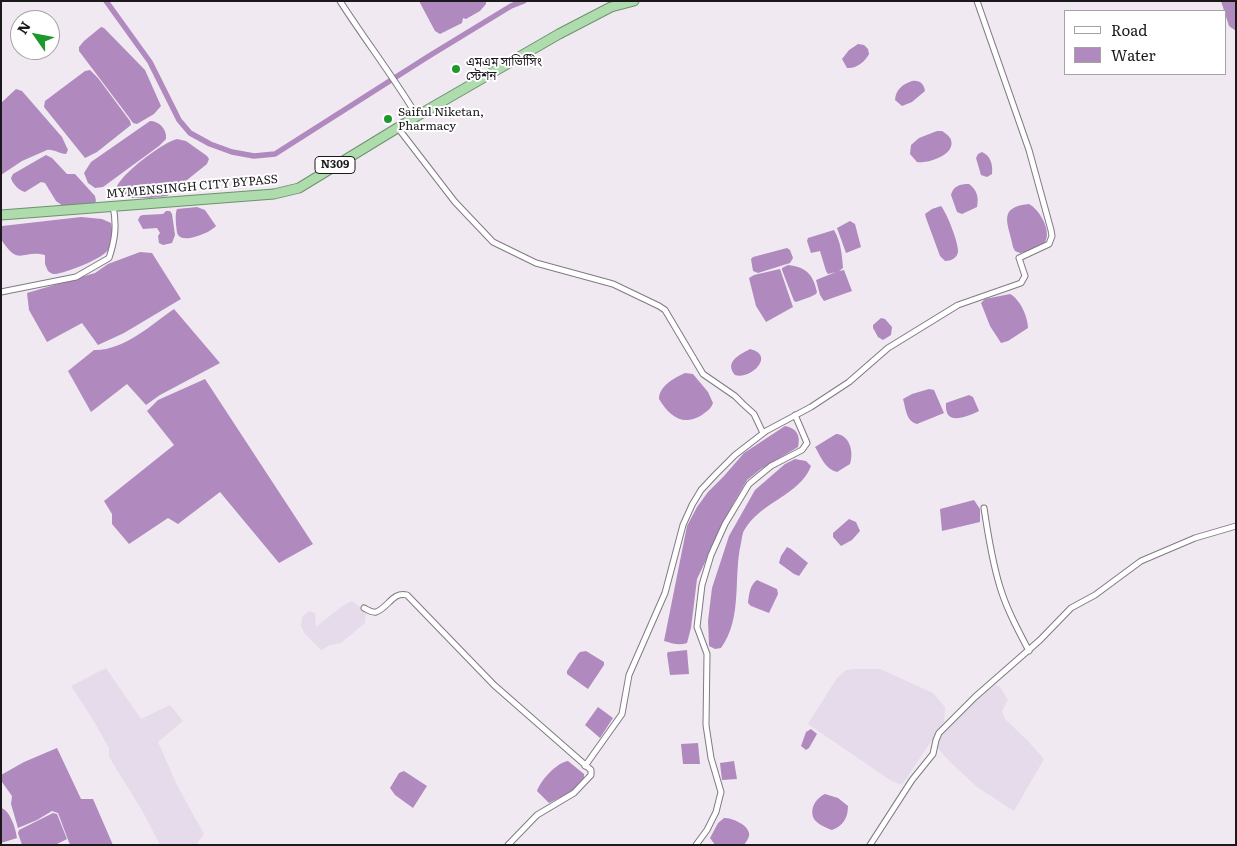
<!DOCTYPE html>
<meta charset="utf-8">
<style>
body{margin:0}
#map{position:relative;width:1237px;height:846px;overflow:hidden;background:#f0e9f2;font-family:Literata,serif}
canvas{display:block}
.frame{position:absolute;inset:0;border:2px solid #1b191c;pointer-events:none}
.legend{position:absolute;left:1064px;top:10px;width:162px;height:65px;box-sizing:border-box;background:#fff;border:1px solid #a4a3a4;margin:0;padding:6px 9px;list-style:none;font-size:15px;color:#1b191c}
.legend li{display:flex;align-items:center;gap:10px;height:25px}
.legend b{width:25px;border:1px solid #a4a3a4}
.north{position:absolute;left:10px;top:10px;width:50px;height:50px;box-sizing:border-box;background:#fff;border:1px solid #a4a3a4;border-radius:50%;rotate:303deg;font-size:14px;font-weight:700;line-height:20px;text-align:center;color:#1b191c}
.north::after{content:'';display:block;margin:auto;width:18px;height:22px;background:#1d992b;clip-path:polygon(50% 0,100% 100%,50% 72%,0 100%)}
</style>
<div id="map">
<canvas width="1237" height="846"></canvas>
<div class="frame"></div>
<ul class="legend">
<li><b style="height:6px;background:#fff"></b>Road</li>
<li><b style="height:14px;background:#b089be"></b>Water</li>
</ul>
<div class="north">N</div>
</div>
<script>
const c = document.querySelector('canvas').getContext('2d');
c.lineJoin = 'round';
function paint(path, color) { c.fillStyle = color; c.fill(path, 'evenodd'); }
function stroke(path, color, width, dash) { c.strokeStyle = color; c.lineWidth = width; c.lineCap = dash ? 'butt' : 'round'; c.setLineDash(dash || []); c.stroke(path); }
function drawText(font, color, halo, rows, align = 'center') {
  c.font = font + ' Literata,"Noto Sans Bengali",serif'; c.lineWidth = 4; c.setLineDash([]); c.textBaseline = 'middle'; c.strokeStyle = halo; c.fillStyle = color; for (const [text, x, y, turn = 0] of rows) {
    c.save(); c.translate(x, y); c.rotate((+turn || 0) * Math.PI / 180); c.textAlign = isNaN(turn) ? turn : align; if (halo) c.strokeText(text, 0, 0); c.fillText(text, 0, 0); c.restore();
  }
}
paint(new Path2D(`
 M352 601 366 612 365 623 341 643 330 645 321 650 305 634 301 626 302 617 309 611 315 613 316 627 342 606Z
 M106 668 141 719 170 705 183 721 158 742 178 787 204 834 196 845H160L143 812 109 757V748L92 718 71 686Z
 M857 669H880L933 693 945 707 944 722 902 785 890 780 808 724 837 678 846 670Z
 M995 685 1000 687 1008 700 1002 711 1005 719 1026 739 1044 759 1014 811 977 787 950 762 936 746 940 734 956 717Z`), '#e6dbea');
paint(new Path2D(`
 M419 1H486V4L480 11 466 19 463 18 462 23 440 34 435 31Z
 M1221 1H1236V31L1229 26Z
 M101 27 104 28 145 70 161 106 154 114 137 124 133 123 128 116 79 51V47L84 41Z
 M858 44 864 45 868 49 869 54C865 62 856 69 847 68L842 59 849 50Z
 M90 70 98 78 130 121 131 125 97 152 85 158 44 107 45 101 85 71Z
 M912 81C920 80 924 84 925 91L912 102 902 106 895 100C896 89 902 85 912 81Z
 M16 89 22 91 62 137 68 150 66 154C59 154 54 149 47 150L22 161 1 175V103Z
 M150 121C159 121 167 129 166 139L159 146 103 187 95 188 88 183 84 173 91 162Z
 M937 131H942C945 133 950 136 951 140 956 155 927 164 917 162L910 154 911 145 919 138Z
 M177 139 186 141 207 156 209 159 207 164 167 196 149 198H126L121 195 117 186C124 172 162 143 177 139Z
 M982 152C991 156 993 165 992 174L987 177 981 175 976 158 978 154Z
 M46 155 52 158 67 174H75L95 196 96 201 94 204 63 206 56 201 45 183 41 182 25 192C19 191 12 183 11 178L13 174Z
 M969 184C977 190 979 197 977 207L962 214 957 212 951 195C953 186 960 184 969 184Z
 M1029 204C1039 209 1052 231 1045 242 1041 249 1027 252 1020 253L1015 251 1013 247C1009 225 996 207 1029 204Z
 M941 206C947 213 959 244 958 252 957 258 951 261 945 261L940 256 926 218 925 214 932 209Z
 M197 207 205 210 216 226C211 232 186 243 179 236 176 233 177 229 176 225 176 219 175 214 177 209Z
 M166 211H170L172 214 175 235 172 243 163 245 159 243 158 236 160 233 157 228 143 229 138 220 140 216 143 215 163 214Z
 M81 217 102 219 111 223C113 231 113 243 108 250 102 259 66 273 55 274 51 274 51 273 48 271L45 264V255C22 249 19 268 1 239L2 226Z
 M850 221 855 224 861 247 846 253 837 228Z
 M834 230C841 242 842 255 843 268L839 271 844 270 852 291 824 301 820 295 816 280 836 272 828 274 826 271 820 251 811 253 807 241 808 238Z
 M787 248 790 250 793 258 790 263 758 273 753 271 751 259 753 257Z
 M140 252 152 253 181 299 124 333 98 345 82 323 47 342 29 310 27 293 95 273 108 264Z
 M788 265C806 267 813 274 817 292L816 294 810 297 796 302 794 301 782 270V268Z
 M780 269 793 307 766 322 756 306 749 278 754 275Z
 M1010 294C1020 299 1028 317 1028 328L1008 341 1001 343 990 326 981 303 985 299Z
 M174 309 220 363 160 395 146 405 127 384 91 412 68 371 94 350C123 351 151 325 174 309Z
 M881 318 885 319 892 327 891 335 883 340 878 337 873 328V325Z
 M750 349C776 355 751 380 735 375 724 362 739 355 750 349Z
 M685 373 693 374 708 392 713 403C711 409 707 411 702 415 683 427 669 416 659 399 659 386 674 378 685 373Z
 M205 379 313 544 279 563 220 492 178 524 168 518 129 544 112 524V514L104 501 174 445 147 411 158 400Z
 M929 389 934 390 944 413 917 424C906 421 906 409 903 399L912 394Z
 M969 395 973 397 979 411C966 417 944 427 946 403Z
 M785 426C796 428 801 435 798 447L761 469 747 480 733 504 697 579 691 628 687 643C679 646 671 643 664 641L687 526 697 507 708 492 724 476 744 453Z
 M836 434C850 435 854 452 850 464L837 472C825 469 821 457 815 447Z
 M795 459 806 461 811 466C800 495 761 502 745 529 742 533 742 539 741 543 733 577 743 618 721 648L715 649 709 646 708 621 712 588 729 536 755 490 785 464Z
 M974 500 980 509V522L942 531 940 509Z
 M849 519 856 522 860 531 852 540 841 546 833 537V533Z
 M787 547 791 549 808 563 799 576 794 574 779 563 781 556Z
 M757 580 777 589 778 594 769 613 751 606 748 603C749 594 750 585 757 580Z
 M687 650 689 674 670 675 667 654 668 652Z
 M586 651 604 662V665L588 689 567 674V671L578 654 580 652Z
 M598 707 613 718 600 738 585 725Z
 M811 729 817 734 809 748 806 750 801 746 806 732Z
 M698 743 700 764H683L681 744Z
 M57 748 81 799H93L113 845H70L58 813 52 811 37 820 18 828 11 804 12 796 2 782 1 775 24 762Z
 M568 761 584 774V778L573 791 549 803 537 791C541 780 556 763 568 761Z
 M734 761 737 779 722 780 720 763Z
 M404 771 427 786 413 808 395 795 390 788 399 773Z
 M825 794 838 798 848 806C848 818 843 826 832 830 827 828 817 824 814 819 809 809 816 798 825 794Z
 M1 808C10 810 16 829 17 838L1 843Z
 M53 813 57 814 67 839 55 845H22L18 833 19 830Z
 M724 818C732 818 747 824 749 833 750 837 746 842 744 845H715L710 838 718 823Z`), '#b089be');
stroke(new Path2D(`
 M106 1 150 62 179 120 190 133 210 144 232 152 254 156 275 154 429 56 511 6 524 1`), '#b089be', 5.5);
const minor = new Path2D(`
 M340 1C365 40 393 76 417 116
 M398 128 455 202 493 242 536 263 613 284 659 306 665 310 703 374 735 396 743 404 754 414 763 433
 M1 292 76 277 109 258C115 240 117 225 113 206
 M984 508C988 535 992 561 1000 587 1007 610 1018 630 1029 651
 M364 608C368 610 372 613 376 612 388 608 393 591 407 595L494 685 591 770V775L574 793 537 815 508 845
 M585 766 622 714 629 675 665 593 683 525 692 505 701 490 716 474 735 455 766 431 811 407 849 382 888 348 958 305 1021 283 1025 276 1019 258 1049 244 1052 236 1051 230 1029 150 977 1
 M696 845 707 830 716 812 721 792 711 758 706 725 707 654 697 627 702 585 711 555 725 524 749 484 771 466 802 450 807 443 795 415
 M870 845 912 780 933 754 936 740 939 733 975 697 1040 640 1071 608 1095 595 1141 561 1195 538 1236 526`);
const trunk = new Path2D(`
 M1 215 274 194 299 188 417 116 559 34 611 7 634 1`);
stroke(minor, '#807a82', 7);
stroke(trunk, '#6d926d', 11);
stroke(minor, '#fff', 5);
stroke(trunk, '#aedcac', 9);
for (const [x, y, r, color] of [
 [456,69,5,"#1d992b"],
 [388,119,5,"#1d992b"]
]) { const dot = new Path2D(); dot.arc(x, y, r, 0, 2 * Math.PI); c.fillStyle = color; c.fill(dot); stroke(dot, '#fff', 2); }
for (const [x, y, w] of [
 [335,165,40]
]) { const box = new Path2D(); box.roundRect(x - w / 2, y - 8.5, w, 17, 4); c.fillStyle = '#fff'; c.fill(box); stroke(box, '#1b191c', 1); }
drawText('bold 11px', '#1b191c', null, [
 ["N309",335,165]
]);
drawText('12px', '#1b191c', '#fff', [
 ["এমএম সাভ‌িসি‌িং",466,62],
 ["স্ট‌েশন",466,76],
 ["Saiful Niketan,",398,112],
 ["Pharmacy",398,126]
], 'left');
drawText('12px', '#1b191c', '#fff', [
 ["MYMENSINGH CITY BYPASS",192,187,-5]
]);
</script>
